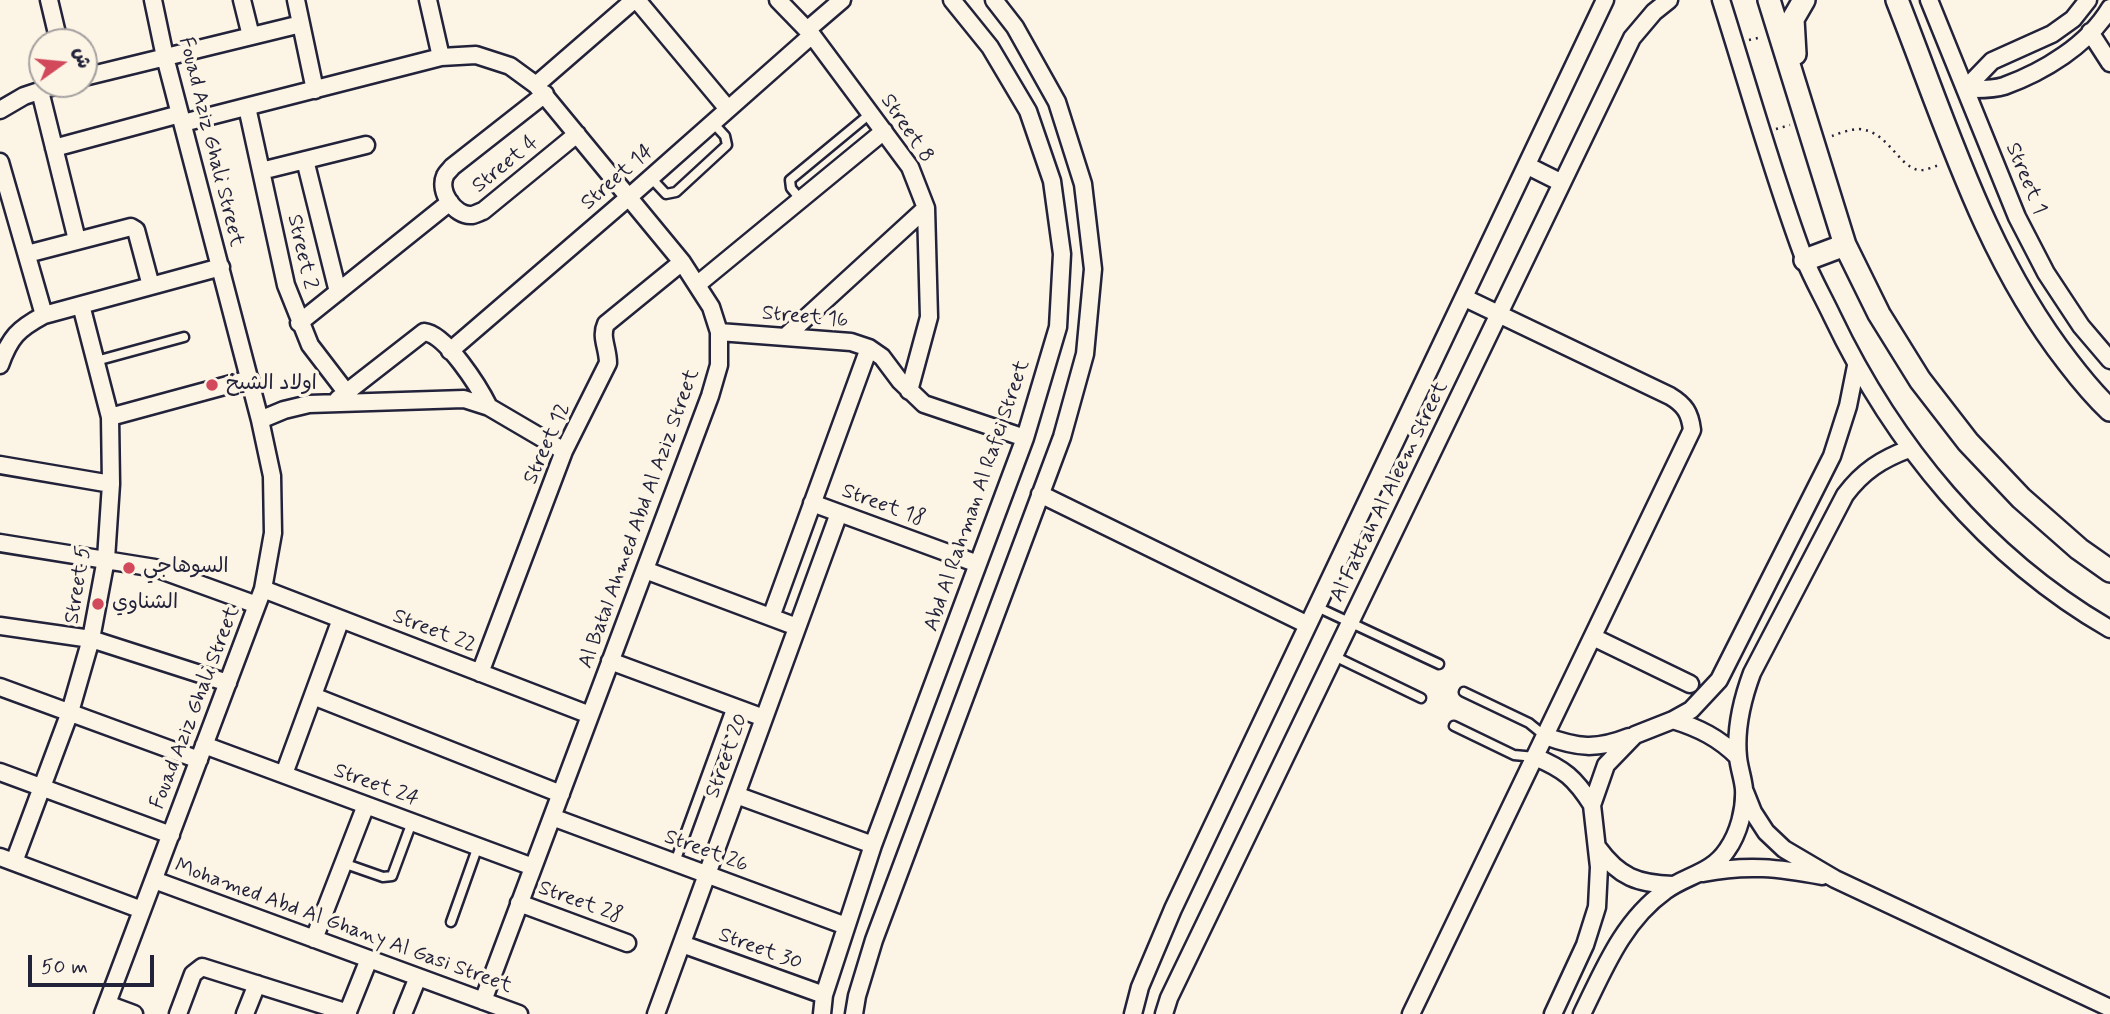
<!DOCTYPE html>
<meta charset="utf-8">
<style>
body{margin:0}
#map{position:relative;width:2110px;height:1014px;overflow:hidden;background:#fcf5e5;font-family:Mynerve,"Playpen Sans Arabic",sans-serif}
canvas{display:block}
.north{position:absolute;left:28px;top:28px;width:70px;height:70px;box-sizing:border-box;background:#fcf5e5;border:2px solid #a5a1a1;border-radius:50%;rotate:75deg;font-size:19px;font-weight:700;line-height:28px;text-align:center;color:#22223b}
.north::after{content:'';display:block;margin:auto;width:24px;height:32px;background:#d1495b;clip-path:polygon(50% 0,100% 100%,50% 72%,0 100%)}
.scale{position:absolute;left:28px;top:955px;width:126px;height:32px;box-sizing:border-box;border:4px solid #22223b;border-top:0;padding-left:9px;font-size:21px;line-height:24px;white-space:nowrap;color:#22223b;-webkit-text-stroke:5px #fcf5e5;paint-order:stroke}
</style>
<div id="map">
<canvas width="2110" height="1014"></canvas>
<div class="north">ش</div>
<div class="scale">50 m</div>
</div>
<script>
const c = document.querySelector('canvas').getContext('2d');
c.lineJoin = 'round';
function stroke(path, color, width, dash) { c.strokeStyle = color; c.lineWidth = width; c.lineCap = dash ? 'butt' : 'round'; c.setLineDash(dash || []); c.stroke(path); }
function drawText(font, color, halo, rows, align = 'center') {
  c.font = font + ' Mynerve,"Playpen Sans Arabic",sans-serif'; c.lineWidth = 7; c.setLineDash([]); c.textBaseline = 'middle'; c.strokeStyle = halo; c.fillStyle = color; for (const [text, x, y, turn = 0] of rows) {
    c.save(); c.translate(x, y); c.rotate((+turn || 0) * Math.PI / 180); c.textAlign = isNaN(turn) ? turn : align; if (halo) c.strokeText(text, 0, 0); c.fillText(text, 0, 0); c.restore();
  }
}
const service = new Path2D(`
 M651 178 666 194 676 192 727 145 725 136 713 123
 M801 200 791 188 790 180 871 113
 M96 361 184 337
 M1317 607 1439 664
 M1334 656 1421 698
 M1464 692 1529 723 1545 736
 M1454 726 1514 755 1535 757
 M675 862 732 706
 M343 863 383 877 392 876 412 822
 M451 922 478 846`);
const minor = new Path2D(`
 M49 0 59 42
 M242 0 251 36
 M296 0 315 90
 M428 0 441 57
 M637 0 728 109
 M778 0 812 35 910 167 926 208 929 317 909 391
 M1721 0C1748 85 1773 175 1804 258 1812 278 1823 297 1832 316 1893 444 1985 557 2110 629
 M1929 0 2017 217 2046 273 2081 326 2110 360
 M807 30 842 0
 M2090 32 2110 63
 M84 77 301 24
 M536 85 634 0
 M1965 89C1977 89 1992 90 2004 86 2043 72 2088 45 2110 8
 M1965 89 1992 61 2052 34 2073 19 2088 0
 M40 91 77 240
 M545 94 452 167C450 170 446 173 445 176 438 192 455 216 471 215 475 215 479 212 483 211L577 134
 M247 107 286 285 310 345 346 392
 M0 110 24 96 60 84
 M183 123 441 57 476 55 510 66 536 85 682 262 711 307 719 332V365L710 396 483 1001
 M54 148 180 114
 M305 160 338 292
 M0 162 44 315
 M1528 166 1562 183
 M261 171 366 145
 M27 254 131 227 136 230 151 286
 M698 284 884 131
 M299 323 450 202
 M719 332 851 342 869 348 882 357 900 381 924 404 1025 438
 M785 337 926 208
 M450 351 629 197 812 35
 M0 365C10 337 18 329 44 315L221 267
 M338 399 424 332C446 334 479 387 489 407
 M110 417 250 379
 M260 420 284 410 309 404 464 399 489 407 564 451
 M0 465 111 484
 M1040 494 1308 625
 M812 503 978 564
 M0 543 155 568 257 605
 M645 570 797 627
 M263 589 590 715
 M771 617 869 348
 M0 626 91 639 228 683
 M1593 637 1690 684
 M610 661 764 718
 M480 673 564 451 608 363C608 348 600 337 606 324L682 262
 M0 687 199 760
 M313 696 561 794
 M1673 720C1699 728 1719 738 1738 757
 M1545 736C1578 748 1596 750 1629 737
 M204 745 533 867
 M1535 757C1564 769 1575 778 1592 805
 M0 772 171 835
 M284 774 341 619
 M1745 792 1753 812 1766 832 1784 849 1835 879 2110 1008
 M736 795 873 845
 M552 817 846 926
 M1598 848C1619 877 1638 884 1673 885
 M0 857 142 910
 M14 862 70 712 91 639 106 559 111 484 110 417 81 305
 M1703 873C1747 864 1779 868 1822 876
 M154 880 519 1014
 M519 903 627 943
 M314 939 366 805
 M682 944 824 995
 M107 1004 134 1014
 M103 1014 263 589 273 533 272 476 260 420 165 57 153 0
 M178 1014 193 974 202 967 348 1013
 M245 1014 257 984
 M347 1014 369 959
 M403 1014 418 977
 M656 1014 839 513
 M822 1014 824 995 873 845 1025 438 1058 327 1062 254 1052 181 1028 111 990 47 952 0
 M854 1014 857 996 874 940 1062 437 1085 354 1093 269 1083 184 1057 102 1015 27 994 0
 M1133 1014 1140 987 1173 909 1605 0
 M1164 1014 1169 998 1632 38 1654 12 1669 0
 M1411 1014 1692 430C1690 413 1685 405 1670 396L1465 298
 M1553 1014 1585 945 1597 907 1599 867 1592 805 1606 765 1635 735 1673 720 1691 710 1719 680 1832 456 1848 406 1856 366
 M1582 1014C1604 969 1623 921 1665 891 1686 875 1711 874 1727 850 1739 833 1745 809 1744 789 1743 778 1739 768 1738 757 1735 728 1742 700 1752 673L1845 495C1863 471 1882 459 1909 449`);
const tertiary = new Path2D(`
 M1769 0 1845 245 1879 314 1920 380 1968 442 2021 498 2079 549 2110 571
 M1897 0C1946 124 1985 256 2068 362 2081 379 2094 395 2110 410
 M1795 54 1793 19 1804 0
 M1805 260 1845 245`);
stroke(service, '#22223b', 13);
stroke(minor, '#22223b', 21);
stroke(tertiary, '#22223b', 26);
stroke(new Path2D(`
 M1749 40 1762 37
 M1776 129 1790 125
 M1832 136C1840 133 1851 129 1859 129 1888 131 1897 165 1918 170 1925 171 1933 167 1939 165`), '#22223b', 2.5, [2, 5]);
stroke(service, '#fcf5e5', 8);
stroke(minor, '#fcf5e5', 16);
stroke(tertiary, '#fcf5e5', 21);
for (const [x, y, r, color] of [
 [212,385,7,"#d1495b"],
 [129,568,7,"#d1495b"],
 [98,604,7,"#d1495b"]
]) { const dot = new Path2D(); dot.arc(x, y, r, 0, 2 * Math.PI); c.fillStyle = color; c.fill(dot); stroke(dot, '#fcf5e5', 2.5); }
drawText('21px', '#22223b', '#fcf5e5', [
 ["Street 8",906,129,56],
 ["Fouad Aziz Ghali Street",210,142,76],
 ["Street 4",506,165,-39],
 ["Street 14",618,178,-41],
 ["Street 1",2025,179,67],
 ["Street 2",301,252,77],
 ["Street 16",805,318,5],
 ["Street 12",548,444,-66],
 ["Al Fattah Al Aleem Street",1390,492,-64],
 ["Abd Al Rahman Al Rafei Street",978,496,-71],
 ["Street 18",883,506,20],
 ["Al Batal Ahmed Abd Al Aziz Street",640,519,-70],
 ["Street 5",79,585,-81],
 ["Street 22",434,632,21],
 ["Fouad Aziz Ghali Street",196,708,-69],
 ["Street 20",728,756,-70],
 ["Street 24",376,786,20],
 ["Street 26",706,852,20],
 ["Street 28",580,903,20],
 ["Mohamed Abd Al Ghany Al Gasi Street",343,927,20],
 ["Street 30",760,950,20]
]);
drawText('21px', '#22223b', '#fcf5e5', [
 ["اولاد الشيخ",226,385],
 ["السوهاجي",143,568],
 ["الشناوي",112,604]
], 'left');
</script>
